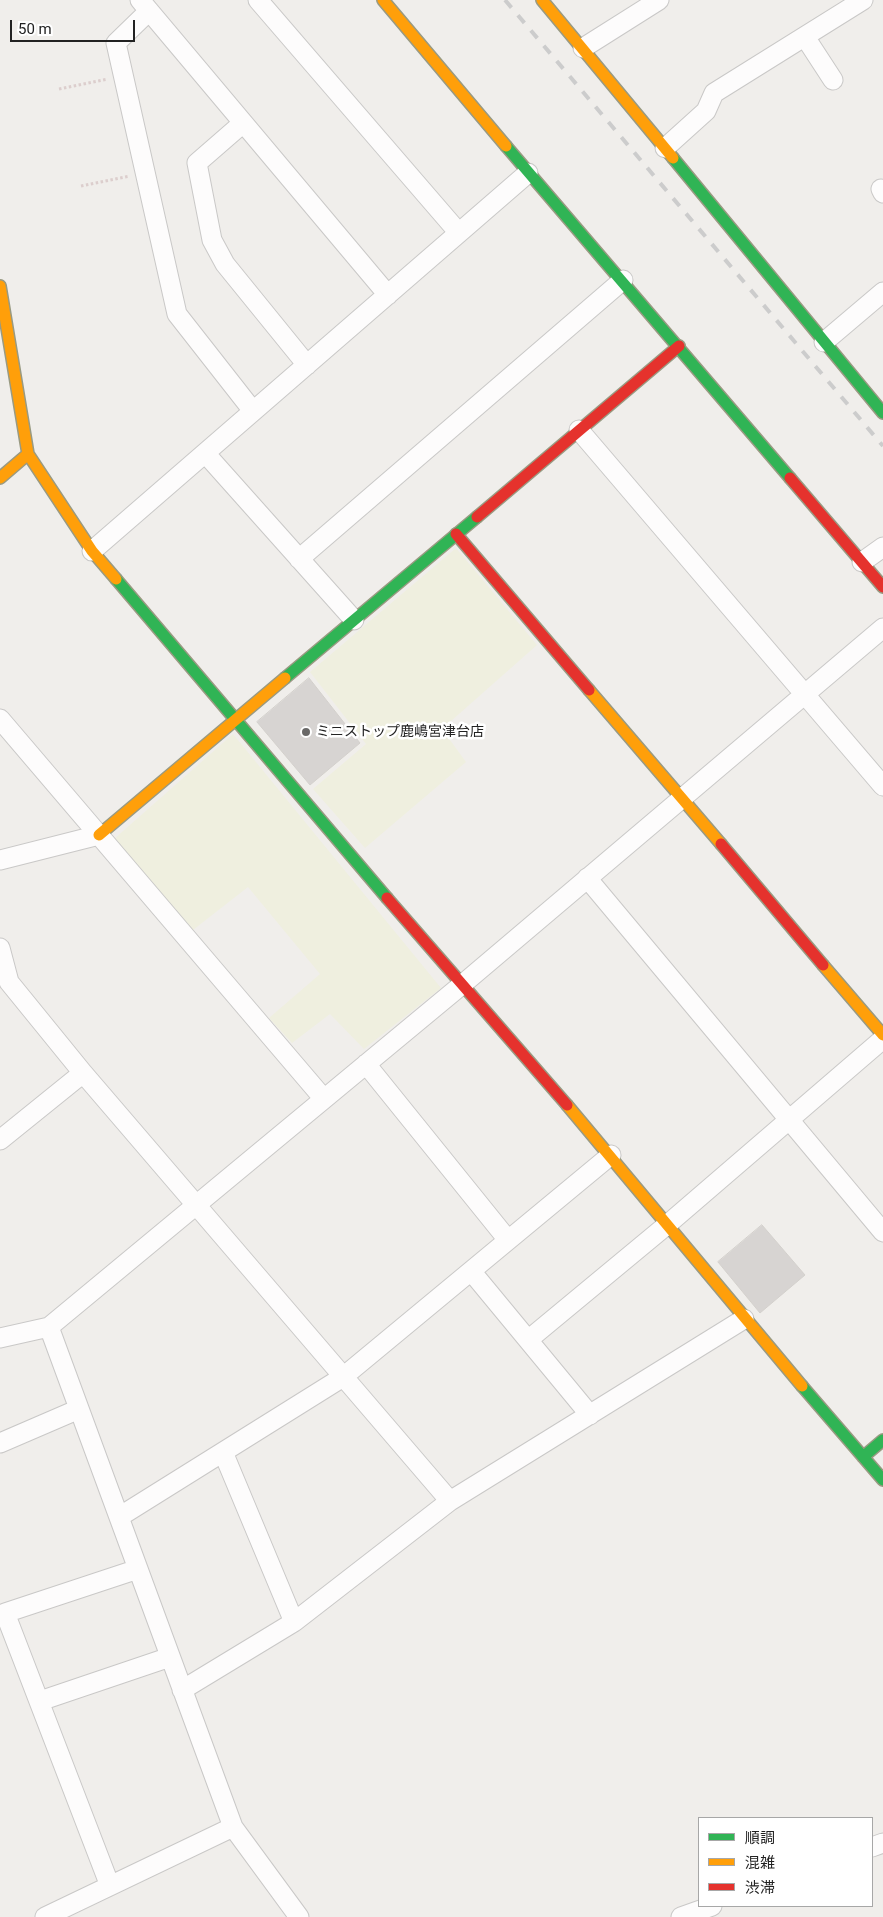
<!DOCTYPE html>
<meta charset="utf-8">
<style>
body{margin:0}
#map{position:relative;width:883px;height:1917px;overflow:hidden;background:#f0eeeb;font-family:Roboto,"Noto Sans JP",sans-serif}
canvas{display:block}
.legend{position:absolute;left:698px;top:1817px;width:175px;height:90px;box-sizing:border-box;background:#fff;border:1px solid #a7a7a7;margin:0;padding:6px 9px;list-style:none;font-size:15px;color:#222}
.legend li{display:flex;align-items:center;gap:10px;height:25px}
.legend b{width:25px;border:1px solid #a7a7a7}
.scale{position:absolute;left:10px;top:20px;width:125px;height:22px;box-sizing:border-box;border:2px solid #222;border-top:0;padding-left:6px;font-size:15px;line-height:18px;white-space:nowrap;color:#222;-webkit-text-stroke:4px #fff;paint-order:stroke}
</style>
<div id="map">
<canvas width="883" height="1917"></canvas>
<ul class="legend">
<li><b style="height:6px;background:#30b455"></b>順調</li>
<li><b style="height:6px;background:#ff9f0a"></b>混雑</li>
<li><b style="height:6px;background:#e5322d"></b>渋滞</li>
</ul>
<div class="scale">50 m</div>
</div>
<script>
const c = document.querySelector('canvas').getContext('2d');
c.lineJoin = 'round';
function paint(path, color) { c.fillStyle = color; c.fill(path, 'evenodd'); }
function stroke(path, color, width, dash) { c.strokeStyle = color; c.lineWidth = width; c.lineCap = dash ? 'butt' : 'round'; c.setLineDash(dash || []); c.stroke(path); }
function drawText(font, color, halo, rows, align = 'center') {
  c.font = font + ' Roboto,"Noto Sans JP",sans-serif'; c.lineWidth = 5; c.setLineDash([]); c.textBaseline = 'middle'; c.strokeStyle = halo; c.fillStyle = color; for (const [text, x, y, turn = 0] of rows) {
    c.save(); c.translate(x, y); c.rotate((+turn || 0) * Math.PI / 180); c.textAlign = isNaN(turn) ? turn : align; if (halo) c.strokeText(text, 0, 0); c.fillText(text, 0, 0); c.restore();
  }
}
paint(new Path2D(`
 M456 548 537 645 442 729 466 762 365 848 313 789 366 744 310 672Z
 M233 734 441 988 364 1049 330 1014 292 1043 269 1018 320 974 248 887 193 930 114 839Z`), '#efefdf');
const building = new Path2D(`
 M309 678 360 743 310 785 257 722Z
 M762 1225 805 1275 760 1313 718 1262Z`);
paint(building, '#d7d4d2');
stroke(building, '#d3d0cc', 1);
const street = new Path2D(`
 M140 0 388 295
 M258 0 459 233
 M149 11 116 43 177 314 253 411
 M805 37 833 80
 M583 48 659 0
 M243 123 197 163 212 240 225 264 307 365
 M665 148 706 111 714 93 863 0
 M881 189 883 193
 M824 342 883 292
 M579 430 883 786
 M205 453 354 620
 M92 551 528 173
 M299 559 623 280
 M862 562 883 547
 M0 719 324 1099
 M0 860 99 835
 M587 878 883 1232
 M0 948 9 982 83 1073 450 1501
 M366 1064 508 1240
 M0 1140 83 1073
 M471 1271 590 1415
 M49 1327 233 1827 299 1917
 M0 1338 49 1327 464 983 883 628
 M528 1340 668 1224 883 1039
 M0 1443 79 1409
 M223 1452 294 1622
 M119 1517 343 1377 611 1155
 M182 1690 294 1622 450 1501 744 1319
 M40 1701 170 1657
 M872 1847 883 1843
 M110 1886 5 1613 138 1569
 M45 1917 233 1827
 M681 1917 712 1906`);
const fast = new Path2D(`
 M506 146 790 478
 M673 158 883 413
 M116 579 387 898
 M285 678 477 517
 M802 1386 883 1480
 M863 1457 883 1440`);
const slow = new Path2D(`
 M383 0 506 146
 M542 0 673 158
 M0 286 28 454 92 551 116 579
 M0 478 28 454
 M589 690 721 844
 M99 835 285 678
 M823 965 883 1035
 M567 1105 802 1386`);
const jam = new Path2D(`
 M790 478 883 587
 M477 517 679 346
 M456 534 589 690
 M721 844 823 965
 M387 898 567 1105`);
stroke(street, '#c9c8c7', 21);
stroke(fast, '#999a82', 14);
stroke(slow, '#999a82', 14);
stroke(jam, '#999a82', 14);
stroke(new Path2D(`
 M59 89 108 79
 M81 186 130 176`), '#dccecd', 3, [2.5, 2.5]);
stroke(street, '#fdfcfc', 19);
stroke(fast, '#30b455', 11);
stroke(slow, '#ff9f0a', 11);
stroke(jam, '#e5322d', 11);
stroke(new Path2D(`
 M505 0 883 446`), '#ccc', 4, [10, 10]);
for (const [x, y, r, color] of [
 [306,732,5,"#6a6968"]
]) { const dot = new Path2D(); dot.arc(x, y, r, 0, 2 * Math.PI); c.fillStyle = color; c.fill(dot); stroke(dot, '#fff', 2); }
drawText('14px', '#222', '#fff', [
 ["ミニストップ鹿嶋宮津台店",316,732]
], 'left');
</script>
